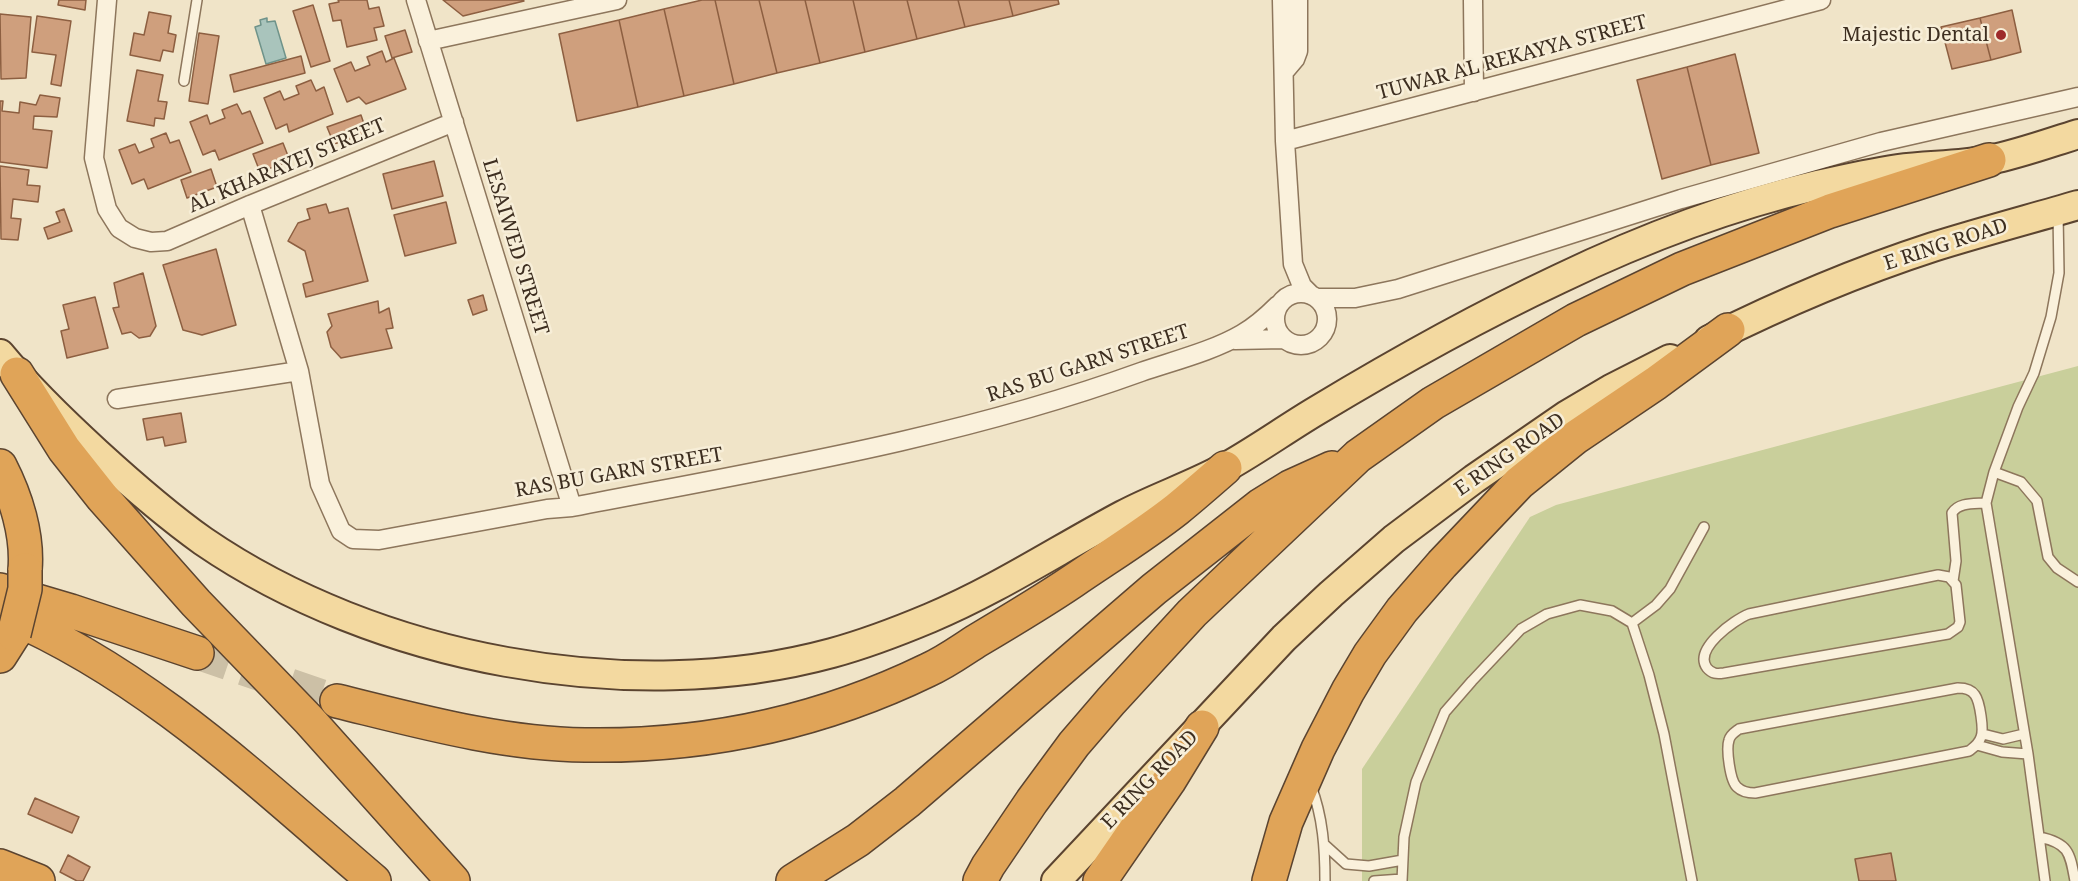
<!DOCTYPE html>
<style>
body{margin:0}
canvas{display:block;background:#f0e4c8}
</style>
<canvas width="2078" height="881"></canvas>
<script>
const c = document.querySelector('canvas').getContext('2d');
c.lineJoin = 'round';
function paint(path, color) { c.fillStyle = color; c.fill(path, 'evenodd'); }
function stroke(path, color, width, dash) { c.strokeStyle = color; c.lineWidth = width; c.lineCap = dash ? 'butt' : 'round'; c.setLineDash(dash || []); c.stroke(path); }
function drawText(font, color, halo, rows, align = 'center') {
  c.font = font + ' "Noto Serif",serif'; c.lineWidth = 5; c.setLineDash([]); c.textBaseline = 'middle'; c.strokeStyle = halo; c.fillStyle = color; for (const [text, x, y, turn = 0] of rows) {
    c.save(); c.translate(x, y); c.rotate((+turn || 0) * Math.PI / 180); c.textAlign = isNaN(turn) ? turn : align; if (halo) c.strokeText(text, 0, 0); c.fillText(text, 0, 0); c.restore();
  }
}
paint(new Path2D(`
 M2078 366V881H1362V769L1530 517 1556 505Z`), '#c9cf9b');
const water = new Path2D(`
 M267 18V22L275 21 286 58 266 64 255 27 261 25 260 20Z`);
paint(water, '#a9c4bc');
stroke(water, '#6f938a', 1.5);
const building = new Path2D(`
 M59 0H86L85 10 58 5Z
 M338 0H367L369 9 379 7 384 26 374 28 377 40 347 47 341 20 333 21 329 4 339 2Z
 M443 0H523L524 1 463 16Z
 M702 0H715L734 84 684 96 664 9Z
 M715 0H759L777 73 734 84Z
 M759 0H805L820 63 777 73Z
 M805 0H853L865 52 820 63Z
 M853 0H907L917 39 865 52Z
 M907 0H958L965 27 917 39Z
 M958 0H1009L1013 16 965 27Z
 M1009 0H1058L1059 4 1013 16Z
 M313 5 330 61 311 67 293 11Z
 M664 9 684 96 638 107 619 20Z
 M2012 10 2021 52 1991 60 1980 18Z
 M149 12 171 16 168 33 176 35 173 52 163 50 160 61 130 55 134 33 144 35Z
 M0 14 31 17 26 78 1 79Z
 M37 16 71 21 61 86 51 84 56 55 32 52Z
 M1980 18 1991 60 1952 69 1941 27Z
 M619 20 638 107 577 121 559 34Z
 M405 30 412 52 392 58 385 36Z
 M199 33 219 36 208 104 189 101Z
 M382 51 386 62 394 58 406 89 366 104 359 97 347 102 334 69 351 62 355 71 370 65 367 57Z
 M1735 54 1759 153 1711 165 1687 67Z
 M301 56 305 73 234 92 230 75Z
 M1687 67 1711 165 1662 179 1637 80Z
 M137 70 163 75 158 101 167 102 164 119 155 118 154 126 127 121Z
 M311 80 316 91 324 87 333 114 289 132 287 124 276 129 264 98 280 91 284 100 299 94 296 86Z
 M40 95 60 98 57 117 34 116 33 129 52 131 47 168 0 162V101H3L2 111 19 113 20 102 36 105Z
 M237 104 242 114 250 111 263 143 219 160 215 150 203 155 190 122 207 115 210 124 225 118 222 110Z
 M361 115 367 133 334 144 327 127Z
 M166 133 170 143 179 140 191 172 148 189 144 179 132 184 119 150 135 144 139 153 154 147 151 139Z
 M283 143 290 161 260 172 253 154Z
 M434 161 443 196 392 209 383 174Z
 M0 166 29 170 27 185 40 186 38 202 13 199 11 218 21 219 18 240 1 239Z
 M211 169 217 187 187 198 181 180Z
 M446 202 456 243 405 256 394 215Z
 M326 204 329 213 348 208 368 281 306 297 303 284 313 281 305 251 288 241 298 223 310 219 307 209Z
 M64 209 72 231 48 239 44 228 60 222 56 212Z
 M216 249 236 325 202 335 183 330 163 265Z
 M143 273 156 326 150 336 139 338 131 332 122 334 113 308 119 307 114 283Z
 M483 295 487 310 473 315 468 300Z
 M95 297 108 348 67 358 61 331 69 329 63 305Z
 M378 301 379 313 389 308 393 328 386 329 392 348 341 358 331 347 327 332 332 326 328 314Z
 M181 413 186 442 165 446 163 437 147 440 143 419Z
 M35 798 79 817 72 833 28 814Z
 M1891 853 1896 881H1859L1855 859Z
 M68 855 90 867 83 881H77L60 872Z`);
paint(building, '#cf9f7d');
stroke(building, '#8d5f41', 1.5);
stroke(new Path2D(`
 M197 653 337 701`), '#ccc0a6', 33, [33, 16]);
const lane = new Path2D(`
 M184 81 197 0
 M1994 472 2021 482 2037 501 2048 557 2057 568 2078 582
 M1938 575 1949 577 1956 585 1960 622 1958 627 1948 634 1724 673C1717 674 1712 674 1707 668 1693 649 1734 620 1749 614Z
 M1953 581 1956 561 1952 513C1959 502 1974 504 1986 503
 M1632 623 1656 605 1670 589 1704 527
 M1958 688C1965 688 1971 689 1975 695 1980 702 1984 730 1981 737 1979 744 1974 747 1969 751L1755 793C1748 793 1742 792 1737 787 1730 781 1726 749 1729 740 1730 735 1735 732 1739 729Z
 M1983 734 2003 739 2024 734
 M1977 745 2002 752 2028 754
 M1311 786C1323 817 1325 849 1325 881
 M2039 837C2069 843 2070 853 2075 881
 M1325 845 1346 864 1369 866 1403 860
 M1374 881 1402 879
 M1402 881 1404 837 1416 782 1445 712 1472 681 1521 629 1547 614 1580 605 1612 611 1632 623 1649 675 1664 734 1692 881
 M2045 881 2028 754 1986 503 1994 472 2018 407 2034 373 2051 317 2059 273 2058 213`);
const street = new Path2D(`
 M107 0 94 158 107 209 119 228 135 238 151 242 167 241 250 205 454 122
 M416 0 572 507
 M1282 0 1285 141 1293 264 1302 286 1310 294
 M1473 0 1474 92
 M428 41 617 0
 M1284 72 1295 59 1298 51V0
 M1285 141 1821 0
 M250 205 299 371 320 484 341 531 353 539 379 540 547 509 572 507C763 470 956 439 1141 372 1173 361 1213 351 1242 334 1256 326 1267 316 1278 305
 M1275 319a26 26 0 1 1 52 0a26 26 0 1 1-52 0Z
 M1318 298H1355L1398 289 1681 199 1881 142 2078 97
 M1235 340 1283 339
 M117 399 299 371`);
const primary = new Path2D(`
 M1709 340C1781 304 1856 272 1933 247 1981 232 2030 219 2078 205
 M0 354C29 389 63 422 97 453 131 484 165 514 203 541 375 659 630 708 832 653 865 644 899 631 930 618 997 590 1059 549 1123 515 1157 497 1194 485 1228 466 1258 449 1286 429 1316 411 1394 364 1476 318 1559 279 1642 239 1729 206 1818 185 1844 179 1871 173 1898 169 1928 165 1959 166 1989 160 2019 154 2049 143 2078 134
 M1056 881 1284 638 1331 594 1394 539 1474 479 1567 415 1611 389 1670 359`);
const highway = new Path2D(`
 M17 374 64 449 102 497 196 603 309 720 453 881
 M0 466C16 497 28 535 25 570
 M0 590 71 611 197 653
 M0 612C144 672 257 781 374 881
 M0 656 14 634
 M337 701C419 721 501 744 585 745 704 747 821 722 928 670 946 662 962 650 978 640 1010 621 1042 602 1073 581 1108 557 1144 535 1177 509 1193 496 1209 482 1225 468
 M0 866 38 881
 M793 881 858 840 907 802 1154 589 1261 505 1290 487 1332 468
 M980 881 988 866 1032 801 1074 744 1111 701 1192 613 1358 456 1433 403 1576 320 1682 269 1830 211 1989 160
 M1100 881 1169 781 1202 727
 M1269 881 1286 822 1318 749 1348 691 1370 654 1402 610 1442 564 1519 483 1576 437 1656 383 1728 330`);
stroke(lane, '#8d765c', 12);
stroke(street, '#8d765c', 21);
stroke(primary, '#5b4430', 32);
stroke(highway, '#5b4430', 36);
stroke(lane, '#faf1dc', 9);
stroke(street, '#faf1dc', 18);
stroke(primary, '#f3d9a0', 28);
stroke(highway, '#e0a458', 33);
const highwayBridge = new Path2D(`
 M14 634 25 589V570`);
stroke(highwayBridge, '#5b4430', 36, []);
stroke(highwayBridge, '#e0a458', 33);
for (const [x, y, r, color] of [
 [2001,35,6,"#9e2a2b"]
]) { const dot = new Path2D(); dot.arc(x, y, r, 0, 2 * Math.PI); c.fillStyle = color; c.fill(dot); stroke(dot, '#f7eed8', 2); }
drawText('20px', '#3d2e20', '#f7eed8', [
 ["Majestic Dental",1989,35]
], 'right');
drawText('20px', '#3d2e20', '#f7eed8', [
 ["TUWAR AL REKAYYA STREET",1512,58,-15],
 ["AL KHARAYEJ STREET",287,166,-23],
 ["E RING ROAD",1946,245,-18],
 ["LESAIWED STREET",515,247,73],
 ["RAS BU GARN STREET",1088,364,-18],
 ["E RING ROAD",1510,455,-35],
 ["RAS BU GARN STREET",619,473,-10],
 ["E RING ROAD",1150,780,-46]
]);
</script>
